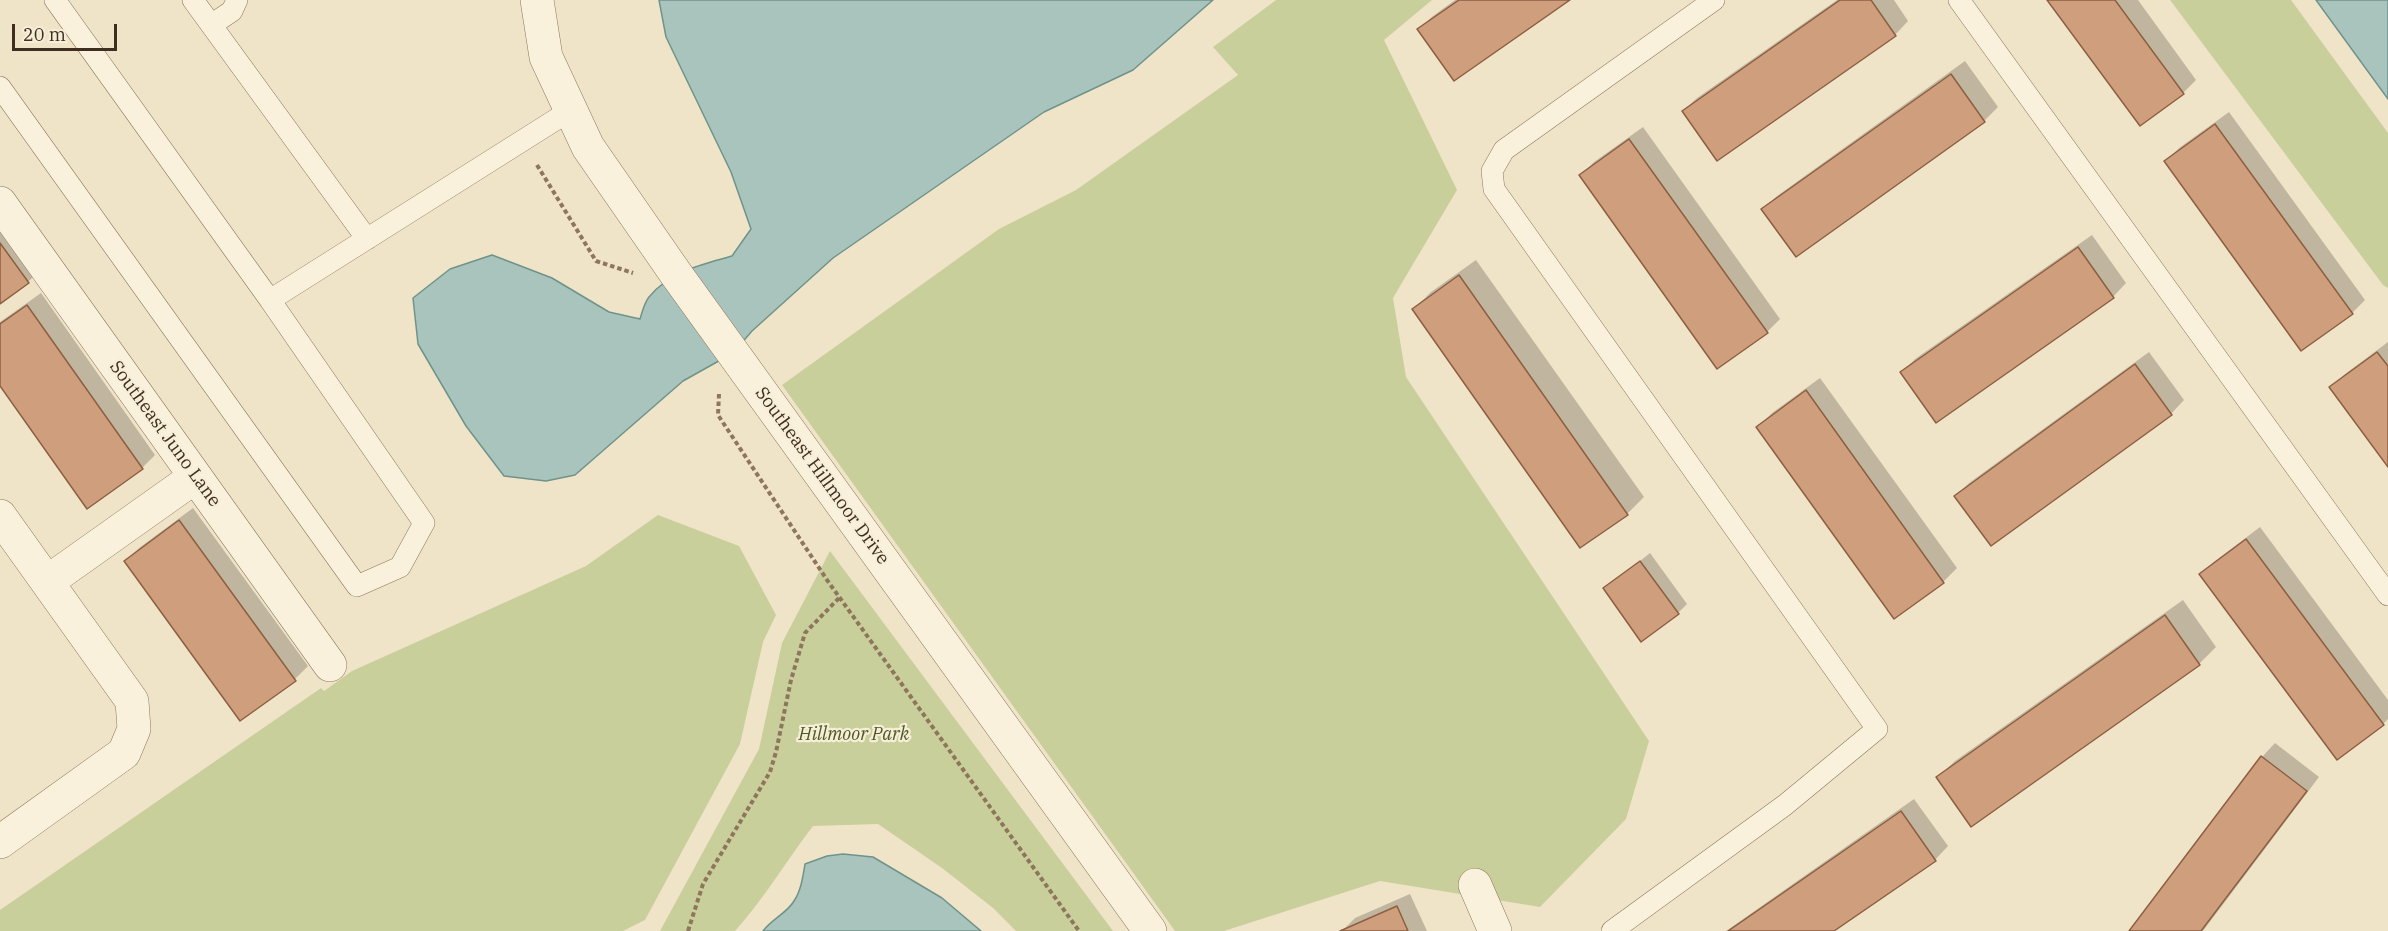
<!DOCTYPE html>
<style>
body{margin:0}
#map{position:relative;width:2388px;height:931px;overflow:hidden;background:#f0e4c8;font-family:"IBM Plex Serif",serif}
canvas{display:block}
.scale{position:absolute;left:12px;top:24px;width:105px;height:27px;box-sizing:border-box;border:3px solid #3d2e20;border-top:0;padding-left:8px;font-size:18px;line-height:21px;white-space:nowrap;color:#3d2e20;-webkit-text-stroke:4px #f7eed8;paint-order:stroke}
</style>
<div id="map">
<canvas width="2388" height="931"></canvas>
<div class="scale">20 m</div>
</div>
<script>
const c = document.querySelector('canvas').getContext('2d');
c.lineJoin = 'round';
function paint(path, color) { c.fillStyle = color; c.fill(path, 'evenodd'); }
function stroke(path, color, width, dash) { c.strokeStyle = color; c.lineWidth = width; c.lineCap = dash ? 'butt' : 'round'; c.setLineDash(dash || []); c.stroke(path); }
function drawText(font, color, halo, rows, align = 'center') {
  c.font = font + ' "IBM Plex Serif",serif'; c.lineWidth = 4.5; c.setLineDash([]); c.textBaseline = 'middle'; c.strokeStyle = halo; c.fillStyle = color; for (const [text, x, y, turn = 0] of rows) {
    c.save(); c.translate(x, y); c.rotate((+turn || 0) * Math.PI / 180); c.textAlign = isNaN(turn) ? turn : align; if (halo) c.strokeText(text, 0, 0); c.fillText(text, 0, 0); c.restore();
  }
}
paint(new Path2D(`
 M1276 0H1432L1384 40 1457 190 1393 298 1406 377 1649 741 1626 819 1540 907 1380 881 1224 931H1175L782 385 999 229 1076 190 1238 75 1213 47Z
 M2170 0H2291L2388 133V288L2383 285Z
 M658 515 739 546 776 615 763 642 740 744 645 920 623 931H0V910L321 688 324 691 352 671 586 566Z
 M830 551 1113 931H1016L993 908 942 868 878 824 813 826C786 861 764 899 735 931H660L759 749 782 643Z`), '#c9cf9b');
const water = new Path2D(`
 M659 0H1213L1133 70 1044 112 833 258 752 331 733 353 683 381 575 475 546 481 504 476 466 426 418 344 413 298 450 269 492 255 552 278 609 312 640 319C642 313 644 303 649 297 669 272 702 264 732 256L751 229 731 172 666 37Z
 M2316 0H2388V99Z
 M843 854 873 857 942 898 981 931H763C772 919 787 913 794 901 801 891 803 876 805 864L827 856Z`);
paint(water, '#a9c4bc');
stroke(water, '#6f938a', 1.5);
paint(new Path2D(`
 M1455 0H1567L1419 29 1433 16Z
 M1837 0H1894L1908 21 1895 35 1717 159 1683 111 1697 98Z
 M2049 0H2138L2196 80 2183 93Z
 M1965 61 1998 107 1984 121 1796 255 1763 209 1777 196Z
 M2229 112 2365 300 2352 313 2166 161 2179 148Z
 M1643 127 1780 319 1767 332 1581 175 1594 162Z
 M0 211 41 269 28 282 0 302Z
 M2092 235 2126 283 2113 297 1902 372 1915 359Z
 M1476 260 1644 497 1627 514 1414 309 1431 292Z
 M41 293 155 455 142 468 0 383V322Z
 M2388 342V464L2331 387 2345 374Z
 M2149 352 2184 400 2171 414 1956 496 1969 483Z
 M1820 378 1957 568 1944 581 1895 617 1758 427 1772 413Z
 M193 508 308 666 295 679 240 719 126 561 139 548Z
 M2260 527 2388 700V719L2383 724 2201 574 2215 561Z
 M1650 553 1687 604 1678 613 1605 589Z
 M2183 600 2216 647 2199 664 1938 777 1955 761Z
 M2275 743 2319 777 2203 931H2131L2262 757Z
 M1914 799 1948 846 1935 860 1832 931H1726Z
 M1410 894 1427 931H1342L1355 918Z`), '#0003');
const building = new Path2D(`
 M1459 0H1570L1454 81 1417 29Z
 M1840 0H1871L1896 36 1717 161 1682 111Z
 M2047 0H2115L2184 94 2140 126Z
 M1951 74 1985 122 1796 257 1761 209Z
 M2215 124 2353 314 2301 351 2164 161Z
 M1629 139 1768 333 1717 369 1579 175Z
 M0 243 29 283 0 304Z
 M2078 247 2114 298 1936 423 1900 372Z
 M1459 275 1628 515 1580 548 1412 309Z
 M27 305 143 469 87 509 0 386V324Z
 M2377 352 2388 366V467L2329 387Z
 M2135 364 2172 415 1991 546 1954 496Z
 M1806 390 1944 583 1894 619 1756 427Z
 M179 520 296 681 240 721 124 561Z
 M2246 539 2384 725 2337 760 2199 574Z
 M1640 561 1679 614 1641 642 1603 588Z
 M2165 615 2200 665 1971 827 1936 777Z
 M2261 756 2307 791 2201 931H2129Z
 M1901 811 1936 861 1834 931H1728Z
 M1397 906 1408 931H1340Z`);
paint(building, '#cf9f7d');
stroke(building, '#8d5f41', 1.5);
const service = new Path2D(`
 M55 0 270 300
 M193 0 367 239
 M1959 0 2388 595
 M211 25 232 11 237 0
 M0 87 357 586 400 567 424 523 270 300 571 110
 M1612 931 1785 805 1877 729 1494 189 1492 171 1504 150 1714 0`);
const minor = new Path2D(`
 M0 203 330 665
 M0 516 132 701 134 729 124 753 0 842
 M47 582 195 477
 M1475 885 1495 931`);
const tertiary = new Path2D(`
 M537 0 546 57 588 147 676 274 1150 931`);
stroke(service, '#8d765c', 22);
stroke(minor, '#8d765c', 34);
stroke(tertiary, '#8d765c', 34);
stroke(new Path2D(`
 M537 165 596 261 633 273
 M719 394 718 415 827 580 1079 931
 M688 931 703 884 770 772 776 752 791 680 805 633 840 597`), '#8d765c', 4, [4.5, 3]);
stroke(service, '#faf1dc', 21);
stroke(minor, '#faf1dc', 33);
stroke(tertiary, '#faf1dc', 33);
drawText('18px', '#3d2e20', '#f7eed8', [
 ["Southeast Juno Lane",165,434,54],
 ["Southeast Hillmoor Drive",822,476,54]
]);
drawText('italic 18px', '#4d5a26', '#f7eed8', [
 ["Hillmoor Park",854,735]
]);
</script>
